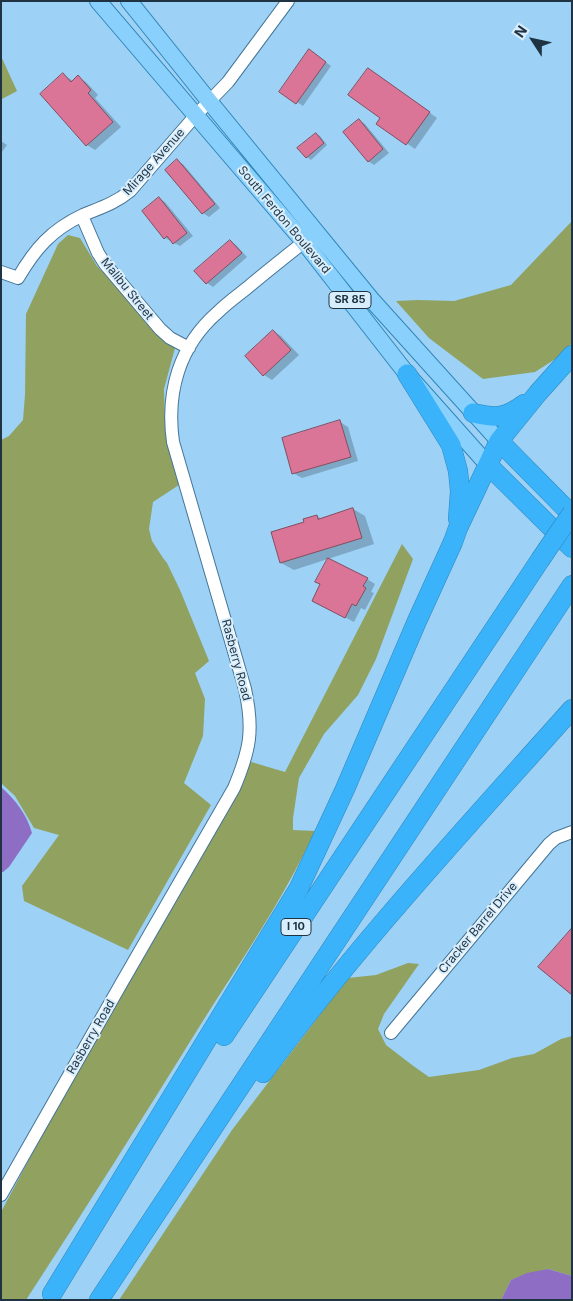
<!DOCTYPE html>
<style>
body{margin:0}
#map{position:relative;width:573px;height:1301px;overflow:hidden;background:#9dd1f5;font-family:Inter,sans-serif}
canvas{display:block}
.frame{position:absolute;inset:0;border:2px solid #1f3342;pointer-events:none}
.north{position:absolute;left:508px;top:15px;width:50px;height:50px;-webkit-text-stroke:4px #d9eefd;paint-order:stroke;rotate:305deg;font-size:14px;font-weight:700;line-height:20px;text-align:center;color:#1f3342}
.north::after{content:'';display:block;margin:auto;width:18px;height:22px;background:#1f3342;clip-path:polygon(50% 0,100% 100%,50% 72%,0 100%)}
</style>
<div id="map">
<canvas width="573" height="1301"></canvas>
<div class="frame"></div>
<div class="north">N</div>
</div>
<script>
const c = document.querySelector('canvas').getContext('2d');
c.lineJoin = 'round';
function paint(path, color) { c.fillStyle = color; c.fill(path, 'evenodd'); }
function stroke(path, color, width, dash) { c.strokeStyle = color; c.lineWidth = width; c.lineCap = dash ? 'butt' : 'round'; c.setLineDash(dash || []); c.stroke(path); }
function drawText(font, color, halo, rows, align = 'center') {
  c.font = font + ' Inter,sans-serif'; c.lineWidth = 4; c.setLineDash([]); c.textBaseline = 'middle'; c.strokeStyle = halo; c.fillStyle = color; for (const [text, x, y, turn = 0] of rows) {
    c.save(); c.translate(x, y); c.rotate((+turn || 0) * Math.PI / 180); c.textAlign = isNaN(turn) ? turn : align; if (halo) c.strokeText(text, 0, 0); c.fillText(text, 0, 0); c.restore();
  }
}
paint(new Path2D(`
 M1 56 17 91 2 99 1 98Z
 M572 221V343L560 356 535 372 483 379 429 338 396 301 418 300 454 301 511 285Z
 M68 235 80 238 97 266 175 348 164 389 165 429 182 483 153 502 149 529 152 541 163 558 167 563 180 590 209 661 195 673 205 699 203 736 184 783 211 805 128 950 24 901 22 886 59 835 34 828 15 796 1 783V440L9 436 23 420 25 395 26 314 58 244Z
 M402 544 413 559 376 659 358 695 324 734 299 778 293 818V830L315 831C284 898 241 961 201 1024 144 1116 86 1208 26 1300H1V1212L141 950 248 761 285 772Z
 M408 963 419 964 384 1014 378 1029 386 1045 412 1065 429 1077 479 1070 512 1058 534 1054 561 1039 572 1036V1276L548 1269 511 1280 501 1300H119L232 1130 348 978 376 975Z`), '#91a160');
paint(new Path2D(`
 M1 787C16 800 27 815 32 833L9 867 3 872H1Z
 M548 1269 572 1276V1300H501L511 1280 527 1273Z`), '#8e6ec4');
paint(new Path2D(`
 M315 54 331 66 303 106 281 91Z
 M376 74 437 118 415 149 378 123 382 118Z
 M64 75 73 81 78 77 86 82 98 95 95 98 121 127 95 150 87 145Z
 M359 120 365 124 389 153 374 165 368 161Z
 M316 134 320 136 327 145 311 160 307 157 299 148Z
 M1 141 7 145 1 153Z
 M177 161 183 164 220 208 209 217 203 213 167 170Z
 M159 198 165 202 193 236 180 246 165 238Z
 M230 241 236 245 247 257 213 287 207 283Z
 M273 331 281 336 299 355 272 380 264 375Z
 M340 422 348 427 358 461 302 478 293 473Z
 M353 509 365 516 374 544 294 570 281 563 317 516 322 519Z
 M367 579 375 584 371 592 374 593 365 610 361 608 354 622 322 605Z`), '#0003');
const building = new Path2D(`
 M309 49 326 62 296 104 279 92Z
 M368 68 430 112 406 145 376 124 380 118 348 95Z
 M63 73 71 82 78 75 91 90 88 93 113 122 86 146 40 94Z
 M359 119 383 149 368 162 343 132Z
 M316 133 324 143 306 158 297 148Z
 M177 159 215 204 202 214 165 170Z
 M159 197 187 233 173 244 167 236 164 239 142 211Z
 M230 240 242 253 206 284 194 271Z
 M273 330 291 350 263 376 245 356Z
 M340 420 351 457 292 474 282 438Z
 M353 508 362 538 280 563 271 532 304 522 303 519 317 515 318 519Z
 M328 558 368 578 363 586 366 588 356 606 352 604 345 618 312 601 320 584 315 582Z
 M572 928V995L538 967Z`);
paint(building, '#da7597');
stroke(building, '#824d5e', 1);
const minor = new Path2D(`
 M82 216 98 253 105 264 160 329 170 338 189 348
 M1 272 18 278C35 249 51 230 83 215 100 208 116 203 130 191L196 115 228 82 288 1
 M391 1033 549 844 556 838 572 832
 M1 1195 121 984 234 788C250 750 254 730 245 689L173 442C166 392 179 346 218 312 227 303 237 296 247 288 266 272 285 257 304 242`);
const major = new Path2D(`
 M98 1 304 242 407 374 488 465
 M129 1 209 101 371 299 499 441`);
const highway = new Path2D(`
 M407 374 451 445 458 471 460 491 458 519
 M473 413C495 418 504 419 524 404
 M499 441 572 515
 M488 465 572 548
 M224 1036 540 560
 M263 1073C357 945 466 828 572 709
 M52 1294 299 888 345 789 417 621 453 542 458 528 499 441 538 393 572 355
 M99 1300 572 585`);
stroke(minor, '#447596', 14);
stroke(major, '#3186ba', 18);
stroke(highway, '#3186ba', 20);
stroke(minor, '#fff', 12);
stroke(major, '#89d1fc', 16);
stroke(highway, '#3ab3fa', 19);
const highwayBridge = new Path2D(`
 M540 560 572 513`);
stroke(highwayBridge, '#3186ba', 20, []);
stroke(highwayBridge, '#3ab3fa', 19);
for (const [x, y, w] of [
 [350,300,42],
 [296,927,30]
]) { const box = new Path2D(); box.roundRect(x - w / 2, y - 8.5, w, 17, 4); c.fillStyle = '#d9eefd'; c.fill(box); stroke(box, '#1f3342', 1); }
drawText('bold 11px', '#1f3342', null, [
 ["SR 85",350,300],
 ["I 10",296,927]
]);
drawText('12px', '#1f3342', '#d9eefd', [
 ["Mirage Avenue",154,162,-48],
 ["South Ferdon Boulevard",284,220,50],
 ["Malibu Street",127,289,51],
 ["Rasberry Road",236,660,75],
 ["Cracker Barrel Drive",478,928,-50],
 ["Rasberry Road",91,1037,-60]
]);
</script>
